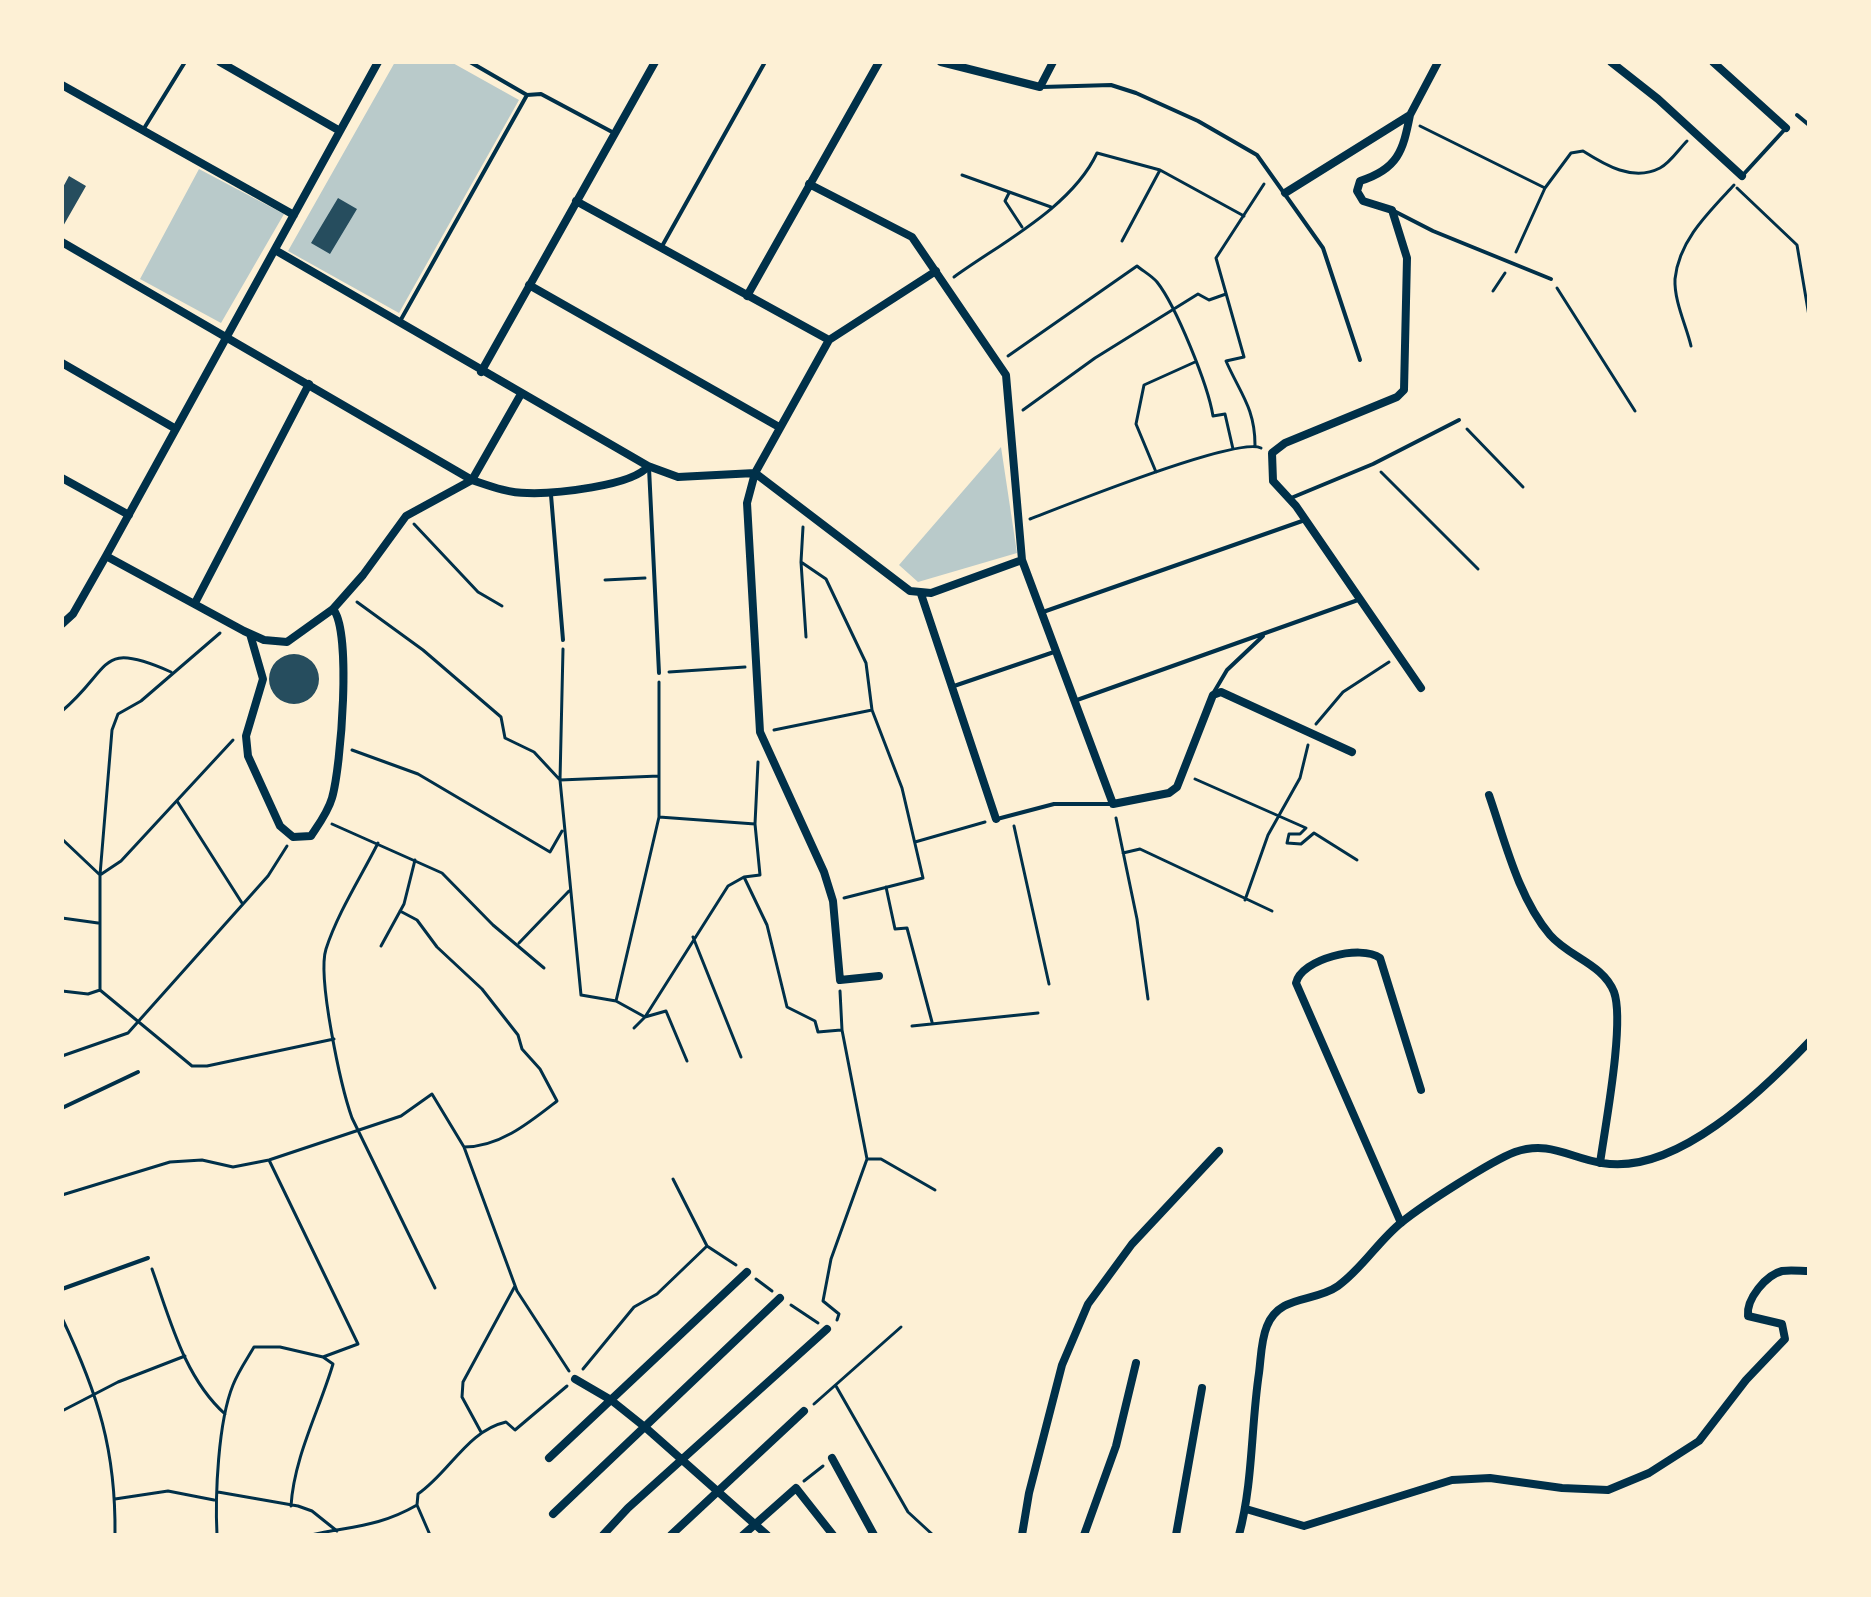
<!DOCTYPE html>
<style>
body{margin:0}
#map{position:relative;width:1871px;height:1597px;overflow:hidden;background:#fdf0d5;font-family:"Libre Baskerville",serif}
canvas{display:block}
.frame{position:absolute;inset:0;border:64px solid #fdf0d5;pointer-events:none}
</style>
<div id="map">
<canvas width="1871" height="1597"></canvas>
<div class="frame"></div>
</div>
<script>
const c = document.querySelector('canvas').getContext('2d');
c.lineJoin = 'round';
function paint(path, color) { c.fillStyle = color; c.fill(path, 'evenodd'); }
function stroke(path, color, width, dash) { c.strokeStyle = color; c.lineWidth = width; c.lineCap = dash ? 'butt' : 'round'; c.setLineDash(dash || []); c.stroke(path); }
paint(new Path2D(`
 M395 62H451L519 100 399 313 288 251Z
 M199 169 284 214 221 323 140 279Z
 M1001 447 1017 553 918 582 899 565Z`), '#b9caca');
paint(new Path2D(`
 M69 176 86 186 62 228V189Z
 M338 198 357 209 330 254 311 243Z
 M269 679a25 25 0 1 1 50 0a25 25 0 1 1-50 0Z`), '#264d5e');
stroke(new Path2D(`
 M1420 126 1545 188
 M962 175 1051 207
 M1737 188 1797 245 1809 316
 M1009 193 1005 201 1022 227
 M1122 241 1160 170
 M1516 252 1545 188 1571 153 1583 151C1605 165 1633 182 1660 168 1670 163 1679 149 1687 141
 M954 277C1001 243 1072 207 1097 153L1160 170 1244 216
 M1557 288 1635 411
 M1493 291 1505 273
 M1691 346C1686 325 1674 301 1675 279 1679 240 1709 212 1734 185
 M1008 356 1137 266C1143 271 1152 276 1157 282 1176 306 1208 385 1213 416L1225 414 1233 449
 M1023 410 1095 358 1198 294 1209 300 1226 294
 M1467 429 1523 487
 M1255 445C1255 408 1240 393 1226 361L1244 357 1216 258 1264 184
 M1156 472 1136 424 1144 385 1195 362
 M1381 472 1478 569
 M1030 519C1064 506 1237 436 1261 448
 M414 524 478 592 502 606
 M803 527 801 562 806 637
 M801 562 826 579 866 663 872 710 902 788 923 878 844 898
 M605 580 645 578
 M357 602 423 650 501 717 505 738 534 752 560 780 659 776
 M563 649 560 780 581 995 616 1001 645 1017 666 1011 687 1061
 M669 672 745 667
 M62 711C113 668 97 639 171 672
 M1316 724 1343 692 1389 662
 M774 730 872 710
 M352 750 418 774 550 852 562 831
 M1195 779 1306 828 1300 834H1289L1287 843 1301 844 1314 833 1357 860
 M177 801 242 903
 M659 817 755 824
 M1116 818 1137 919 1148 999
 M332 824 442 873 493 925 544 968
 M1014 826 1049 984
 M62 839 100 875 121 861 233 740
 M915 842 985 822
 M378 843C361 877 338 912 326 949 317 977 341 1087 352 1118L435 1288
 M1123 853 1140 849 1272 911
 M744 877 767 925 787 1007 815 1021 818 1032 841 1030
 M886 887 895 929 907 928 932 1022
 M1245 900 1268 835 1300 778 1308 745
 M62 918 98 923
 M693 937 741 1057
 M519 943 569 891
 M381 946 404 904 415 860
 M100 990V875L112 730 118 714 141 701 220 633
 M62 991 88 994 100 990 192 1066H207L334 1039
 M616 1001 659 817V682
 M912 1026 1038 1013
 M634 1028 645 1017 728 886 744 877 760 875 755 824 758 762
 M62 1056 128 1033 268 876 287 846
 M464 1147 517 1291 569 1371
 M867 1159H881L935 1190
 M673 1179 707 1246 736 1265
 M62 1195 170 1162 202 1160 233 1167 269 1160 401 1116 432 1094 464 1147C500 1147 530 1122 557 1101L540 1069 522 1049 518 1035 482 989 437 947 417 920 400 911
 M152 1269C170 1319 184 1377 225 1414
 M756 1279 772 1291
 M791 1305 818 1323
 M62 1318C98 1394 116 1450 115 1535
 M837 1320 839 1314 823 1301 831 1259 867 1159 842 1030 840 991
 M583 1369 634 1307 657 1294 707 1246
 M836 1386 908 1512 933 1535
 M814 1404 901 1327
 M62 1411 118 1382 185 1356
 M481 1432 462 1397 463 1382 515 1286
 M804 1481 823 1466
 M218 1492 298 1506 312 1511 337 1531
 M115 1499 168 1491 214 1500
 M417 1505 430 1535
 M291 1506C294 1457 319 1411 333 1364L323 1357
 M217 1535C215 1496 218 1422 233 1385 238 1372 247 1359 254 1347H280L323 1357 358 1344 269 1160
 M311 1535C351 1526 379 1527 417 1505L418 1494C450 1472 467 1431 506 1422L515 1430 567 1386
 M437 1535H450`), '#003049', 3);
stroke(new Path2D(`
 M470 62 527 95 541 94 614 133
 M1042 87 1111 85 1136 93 1198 121 1257 155 1323 248 1360 360
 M1797 115 1809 125
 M143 130 185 62
 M1742 176 1786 128
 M1394 211 1433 231 1551 279
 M661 248 765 62
 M399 323 527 95
 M649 468 659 673
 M551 495 563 640
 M1291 498 1373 464 1459 420
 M1043 612 1305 520
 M954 686 1054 652
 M1214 692 1227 670 1263 636
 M1077 700 1358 600
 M997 819 1054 804H1111
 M62 1108 138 1072
 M62 1289 148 1258`), '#003049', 4);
stroke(new Path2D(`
 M220 62 340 131
 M941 62 1040 87 1053 62
 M1611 62 1658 99 1742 176
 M1713 62 1786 128
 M62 85 294 215
 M1410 115C1403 151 1398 169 1360 181L1357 191 1363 201 1392 210 1407 258 1404 390 1397 397 1285 443 1272 453 1273 481 1296 506 1421 688
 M809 184 912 237 1006 375 1022 560 1113 804 1169 793 1177 787 1213 695 1221 692 1352 752
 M1285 193 1410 115 1438 62
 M576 201 829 340
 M62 242 472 480C490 486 508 493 527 493 553 494 634 486 648 466
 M275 250 648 466 678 477 755 473 910 591 931 593 1022 560
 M529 285 779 427
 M747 296 879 62
 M62 363 176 429
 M481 372 655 62
 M62 478 129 515
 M106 556 244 631 264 640 287 642 333 609 363 575 406 516 472 480 521 394
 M921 594 996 819
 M195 603 309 384
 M62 624 73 614 106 556 378 62
 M250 634 263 679 246 736 248 756 280 826 293 837 311 836C319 824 328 812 332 798 341 767 352 631 333 609
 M1489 795C1505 841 1518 897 1550 935 1569 957 1603 964 1614 992 1625 1022 1605 1127 1600 1163
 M879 976 840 980 833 901 824 872 760 732 747 503 755 473 829 340 936 271
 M1401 1223 1296 983C1301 959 1361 944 1380 958L1421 1090
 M575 1379 611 1400 646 1428 767 1535
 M549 1458 747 1272
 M832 1458 874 1535
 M1246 1509 1304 1526 1452 1480 1490 1478 1562 1488 1608 1490 1649 1473 1699 1441 1746 1380 1785 1339 1782 1324 1748 1316C1746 1299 1766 1275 1782 1271 1790 1270 1801 1271 1809 1271
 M553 1514 780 1298
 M603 1535 628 1508 827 1329
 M671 1535 804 1411
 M743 1535 796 1488 833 1535
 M1022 1535 1029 1493 1062 1365 1088 1304 1132 1244 1219 1151
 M1084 1535 1116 1446 1136 1363
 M1176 1535 1202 1388
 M1239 1535C1253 1483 1251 1426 1259 1373 1261 1358 1261 1340 1267 1326 1280 1294 1314 1303 1338 1286 1363 1268 1378 1241 1402 1222 1423 1205 1491 1161 1515 1152 1549 1140 1570 1158 1602 1163 1676 1176 1763 1090 1809 1042`), '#003049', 8);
</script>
